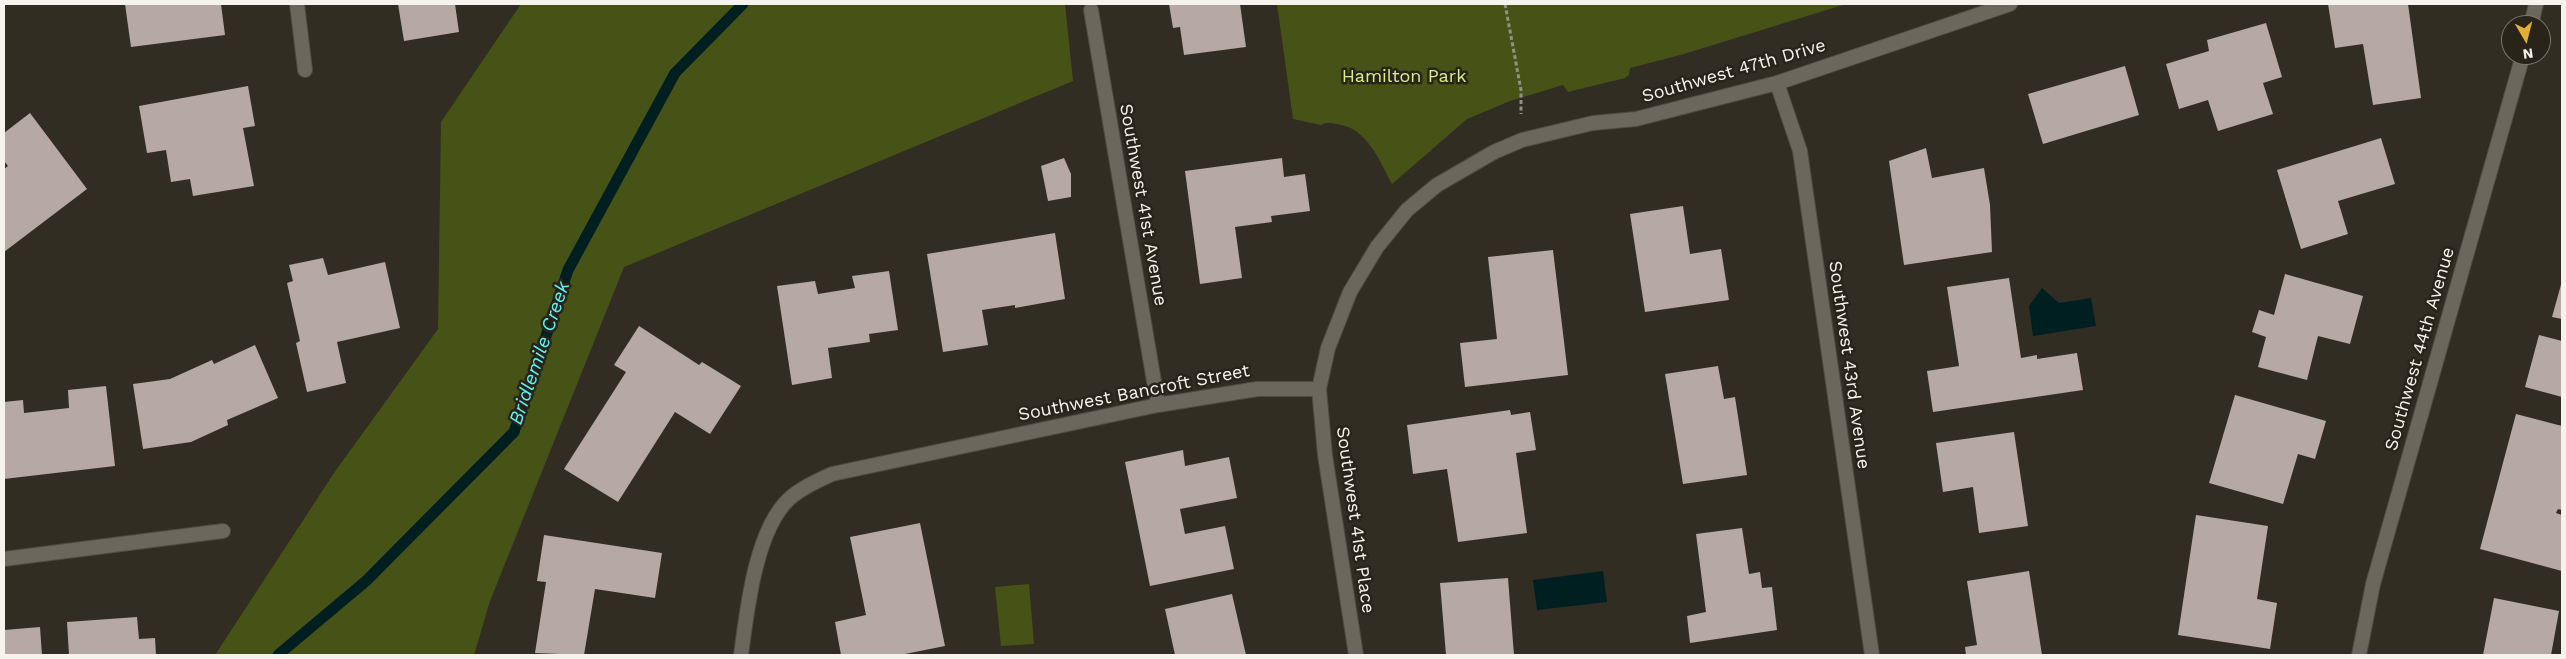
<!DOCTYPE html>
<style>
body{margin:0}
#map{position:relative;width:2566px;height:659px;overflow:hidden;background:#322d23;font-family:"Work Sans",sans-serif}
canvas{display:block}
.frame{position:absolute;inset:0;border:5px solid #f6f3ec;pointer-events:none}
.north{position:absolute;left:2501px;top:15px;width:50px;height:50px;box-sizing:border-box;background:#28241a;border:1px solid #7a776e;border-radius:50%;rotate:172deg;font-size:14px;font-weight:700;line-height:20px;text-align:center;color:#f6f3ec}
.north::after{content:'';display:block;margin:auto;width:18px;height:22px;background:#e2af34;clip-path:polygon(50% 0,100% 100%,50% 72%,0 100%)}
</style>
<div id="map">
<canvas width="2566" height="659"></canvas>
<div class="frame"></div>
<div class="north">N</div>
</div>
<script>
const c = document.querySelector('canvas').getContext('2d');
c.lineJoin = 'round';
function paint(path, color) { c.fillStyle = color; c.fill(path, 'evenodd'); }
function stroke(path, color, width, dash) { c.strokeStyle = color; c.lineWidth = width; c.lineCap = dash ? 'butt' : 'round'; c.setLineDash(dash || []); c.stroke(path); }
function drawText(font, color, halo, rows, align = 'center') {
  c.font = font + ' "Work Sans",sans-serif'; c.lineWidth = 5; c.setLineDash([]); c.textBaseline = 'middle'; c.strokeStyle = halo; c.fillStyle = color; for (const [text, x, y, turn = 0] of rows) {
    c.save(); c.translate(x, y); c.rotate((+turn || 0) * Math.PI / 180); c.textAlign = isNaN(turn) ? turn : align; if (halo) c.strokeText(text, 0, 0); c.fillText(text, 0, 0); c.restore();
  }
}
paint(new Path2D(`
 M521 4H1065L1073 81 624 267 490 601 474 655H215L334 473 438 329 441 122Z
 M1277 4H1846L1684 54 1630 68 1629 75 1625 78 1568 92 1563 85 1510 101 1467 119 1392 184C1379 160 1367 127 1336 124 1331 123 1326 122 1321 125L1293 119Z
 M1029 584 1034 644 1001 646 995 587Z`), '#475217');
paint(new Path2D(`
 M2042 288 2059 303 2091 298 2096 326 2033 336 2029 306Z
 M1603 571 1607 602 1537 610 1533 580Z`), '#001f20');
stroke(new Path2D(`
 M278 655 366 581 514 432 568 270 675 73 743 4`), '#001f20', 11);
paint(new Path2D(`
 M125 4H221L225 35 131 47Z
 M398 4H455L459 32 404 41Z
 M1169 4H1240L1246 47 1184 55 1180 27 1173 28Z
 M2328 4H2408L2421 98 2373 105 2363 44 2335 48Z
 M2266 23 2282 77 2263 83 2273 114 2218 131 2208 100 2179 109 2166 64 2209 51 2207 40Z
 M2125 66 2139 115 2043 144 2028 94Z
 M248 86 255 126 243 128 254 186 193 196 190 179 171 182 166 150 147 153 139 106Z
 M30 113 87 189 4 252V169L8 166 4 161V133Z
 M2381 138 2395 184 2338 201 2348 234 2301 249 2277 170Z
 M1926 148 1932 178 1984 168 1990 205 1992 252 1904 265 1889 161Z
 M1064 158 1071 174V197L1048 201 1041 166Z
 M1282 158 1284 177 1305 174 1310 211 1271 216 1272 222 1235 227 1242 278 1200 284 1185 171Z
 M1683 206 1690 254 1721 249 1729 300 1645 312 1630 214Z
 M1055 233 1065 299 1015 308V305L982 310 988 345 943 352 927 254Z
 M1553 250 1568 375 1465 387 1460 343 1497 339 1488 257Z
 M323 258 328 275 385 262 400 328 337 342 346 383 307 392 296 343 300 341 287 283 293 281 289 265Z
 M889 271 898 330 869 334 870 342 828 348 832 378 792 385 777 286 815 281 818 294 855 288 852 276Z
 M2285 274 2363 296 2350 344 2318 336 2307 380 2258 367 2266 337 2252 332 2259 310 2274 315Z
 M2009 278 2021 358 2037 355V359L2077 353 2083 390 1933 412 1927 371 1959 366 1947 287Z
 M2562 281V319L2552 317Z
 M639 326 699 365 702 362 741 386 710 434 675 412 618 502 564 469 626 372 614 365Z
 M2539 335 2562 341V397L2525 387Z
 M255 345 278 398 227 420 228 425 191 442 143 449 133 384 170 379 212 360 214 364Z
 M1718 366 1724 399 1735 397 1747 475 1683 484 1665 374Z
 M106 386 115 466 4 479V402L23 400 24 413 69 408 68 390Z
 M2235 395 2326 421 2315 459 2298 454 2283 504 2209 483Z
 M1510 410 1511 415 1530 412 1536 450 1516 453 1527 533 1458 542 1447 469 1413 474 1407 425Z
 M2516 414 2562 426V510L2558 509 2556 513 2562 515V571L2480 549Z
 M2014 432 2028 526 1979 533 1973 487 1943 492 1936 443Z
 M1183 450 1185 466 1229 457 1237 498 1180 509 1185 534 1225 526 1234 569 1150 586 1125 462Z
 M2196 515 2268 526 2257 599 2277 603 2270 649 2178 635Z
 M920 523 945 646 900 655H841L835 622 866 615 850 537Z
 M1742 528 1749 574 1760 572 1762 588 1772 587 1777 630 1690 643 1687 616 1706 612 1696 534Z
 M544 535 662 553 655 598 595 589 584 655 535 653 546 582 537 581Z
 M2029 571 2042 655H1966L1965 647 1977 645 1967 581Z
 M1508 578 1514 655H1446L1440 583Z
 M1232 594 1246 655H1175L1165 609Z
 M2494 598 2559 611 2551 655H2483Z
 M137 617 139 639 155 638 156 655H69L67 622Z
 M40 627 42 655H4V630Z`), '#b6a8a2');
const minor = new Path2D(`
 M297 4 305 70
 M1091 10 1158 405
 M2531 25 2536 4
 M1777 83 1800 151 1872 655
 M4 559 223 531
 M741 655C747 611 755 531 789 499 801 488 817 481 832 474L1158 405 1257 389H1319
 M1356 655 1325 455 1319 389 1328 348 1350 292 1377 247 1407 210 1437 185 1494 152 1522 140 1593 123 1636 119 1777 83 2010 4
 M2359 655 2373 584 2523 55`);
stroke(minor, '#4f4b42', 16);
stroke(new Path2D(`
 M1505 4 1521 90V114`), '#949087', 3, [4, 2.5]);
stroke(minor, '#6c675c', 14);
drawText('18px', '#f6f3ec', '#28241a', [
 ["Southwest 47th Drive",1734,71,-16],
 ["Southwest 41st Avenue",1143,205,80],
 ["Southwest 44th Avenue",2420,349,-74],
 ["Southwest 43rd Avenue",1849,365,82],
 ["Southwest Bancroft Street",1134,393,-11],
 ["Southwest 41st Place",1355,520,82]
]);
drawText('18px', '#d8ee8b', '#28241a', [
 ["Hamilton Park",1404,77]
]);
drawText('italic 19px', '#5df4f6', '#28241a', [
 ["Bridlemile Creek",540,353,-71]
]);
</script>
